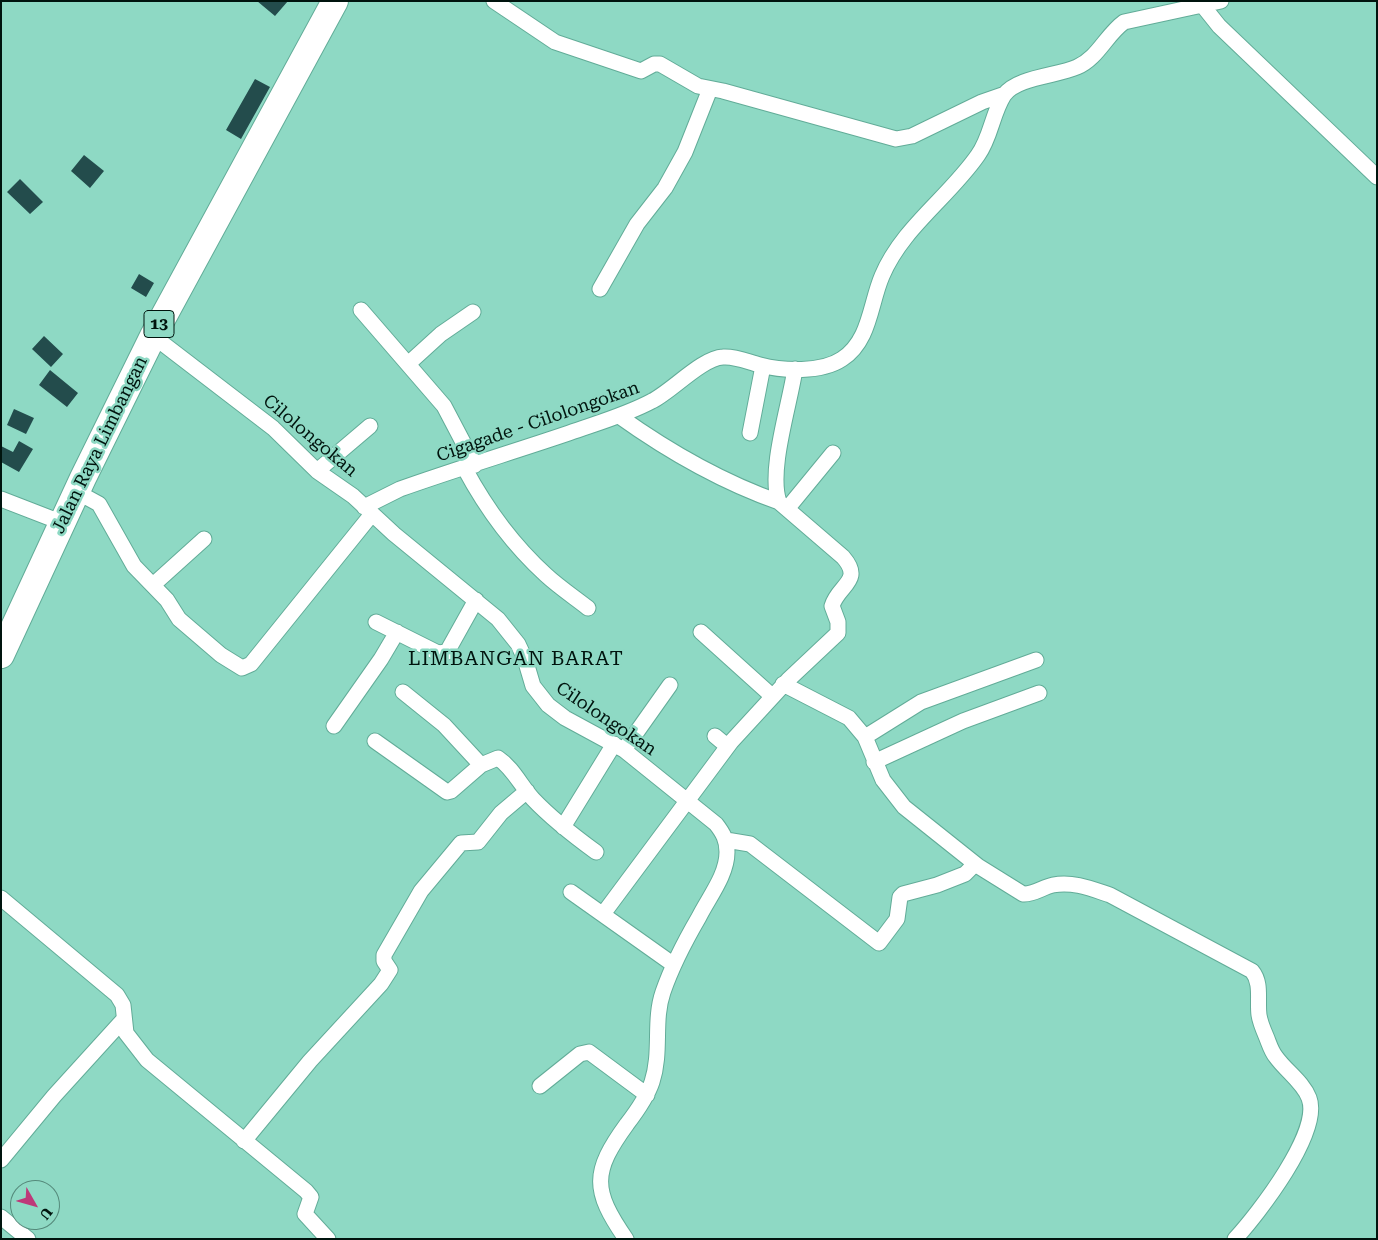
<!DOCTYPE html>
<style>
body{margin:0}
#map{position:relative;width:1378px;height:1240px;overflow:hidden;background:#8ed9c4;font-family:"Roboto Serif",serif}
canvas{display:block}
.frame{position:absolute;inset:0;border:2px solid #00140e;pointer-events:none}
.north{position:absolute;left:10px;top:1180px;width:50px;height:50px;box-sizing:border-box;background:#8ed9c4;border:1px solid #558a7b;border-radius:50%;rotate:128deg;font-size:14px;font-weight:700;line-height:20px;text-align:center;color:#00140e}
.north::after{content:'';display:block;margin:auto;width:18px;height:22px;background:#be3879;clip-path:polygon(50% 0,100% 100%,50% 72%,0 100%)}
</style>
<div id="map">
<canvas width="1378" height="1240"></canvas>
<div class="frame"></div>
<div class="north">U</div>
</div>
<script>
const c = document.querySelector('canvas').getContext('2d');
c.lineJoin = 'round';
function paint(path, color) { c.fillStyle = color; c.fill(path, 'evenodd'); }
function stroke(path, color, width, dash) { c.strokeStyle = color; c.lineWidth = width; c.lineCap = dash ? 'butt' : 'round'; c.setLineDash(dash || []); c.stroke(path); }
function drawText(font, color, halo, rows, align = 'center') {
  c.font = font + ' "Roboto Serif",serif'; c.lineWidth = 5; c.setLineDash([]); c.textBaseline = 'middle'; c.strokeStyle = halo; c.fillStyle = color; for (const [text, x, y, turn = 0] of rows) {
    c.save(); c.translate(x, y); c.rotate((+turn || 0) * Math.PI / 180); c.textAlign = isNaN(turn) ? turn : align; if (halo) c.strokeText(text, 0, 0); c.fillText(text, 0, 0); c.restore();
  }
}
paint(new Path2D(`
 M257 1H288L275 16Z
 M255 79 270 87 241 139 226 130Z
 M84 155 104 171 90 188 71 171Z
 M20 179 43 202 30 214 7 192Z
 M139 274 154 283 146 297 131 288Z
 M44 336 63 354 51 367 32 349Z
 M50 370 78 393 67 407 39 385Z
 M14 409 34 418 26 434 7 425Z
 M19 441 33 449 19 472 1 462V446L13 452Z`), '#234c4c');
const street = new Path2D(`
 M494 1 555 42 641 71 654 64H660L698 86 723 91 896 139 912 136 982 102 1005 94
 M1203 6 1219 26 1377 177
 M600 289 637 224 665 188 685 152 710 89
 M361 310 444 406 475 465
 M153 336 273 428 317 471 353 496 394 534 498 619 518 644 525 659 533 686 548 705 565 718 624 750 716 824C723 833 727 840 727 852 727 875 709 897 699 917 685 941 672 966 663 992 653 1021 662 1051 652 1082 647 1097 637 1111 627 1124 592 1172 592 1190 626 1239
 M408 364 441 334 473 312
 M619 416C668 451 722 482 779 502
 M750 433 763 366
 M465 469C486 508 513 545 546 575 559 587 574 597 588 608
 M317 471 370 426
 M77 492 99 504 134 566 167 600 179 619 221 655 242 668 251 664 372 514
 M1 499 63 523
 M364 507 400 489C456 469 513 452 569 433 597 423 626 415 652 401 672 391 702 358 723 357 736 356 748 362 760 365 783 371 821 373 842 359 870 341 870 304 882 276 902 228 949 197 978 155 991 137 992 114 1004 95 1017 77 1057 76 1077 67 1098 58 1106 35 1124 22L1221 1
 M787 509 833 453
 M153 585 204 539
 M376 622 438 653 447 652 476 600
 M701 632 772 696
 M783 684 849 718 865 737 883 780 904 807 978 866 1023 894C1033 895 1043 887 1053 885 1073 881 1092 889 1110 895L1252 971C1262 983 1257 1000 1259 1015 1260 1022 1263 1029 1266 1036 1269 1043 1271 1051 1276 1057 1286 1071 1303 1082 1309 1098 1322 1132 1258 1214 1235 1239
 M403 692 444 725 481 765
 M334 726 381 659 397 632
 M715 736 727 746
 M865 737 921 702 1036 660
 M375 741 447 792 451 791 481 765 498 758C513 768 521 786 533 799 552 819 574 836 596 852
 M624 750 670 685
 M874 762 963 721 1039 693
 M563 827 614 744
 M726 840 750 844 879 943 897 919 900 897 903 894 937 885 965 874 975 864
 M571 892 674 965
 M1 898 117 995 123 1005 126 1033 147 1060 306 1191 311 1197 305 1214 328 1239
 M603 914 731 742 788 680 838 633V622L832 606C838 585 864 581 843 557L779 502C768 470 790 404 795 369
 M540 1086 580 1054 589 1052 647 1095
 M244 1141 310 1061 381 984 390 970 384 961V955L421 891 461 843 478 842 501 813 527 791
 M1 1160 54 1096 124 1019
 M1 1217 28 1239`);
const highway = new Path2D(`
 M1 655 83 478 153 336 335 1`);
stroke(street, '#62ac98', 17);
stroke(highway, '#62ac98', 28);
stroke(street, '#fff', 15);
stroke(highway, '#fff', 26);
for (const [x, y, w] of [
 [159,324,30]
]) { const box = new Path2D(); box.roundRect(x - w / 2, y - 13.5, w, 27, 4); c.fillStyle = '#8ed9c4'; c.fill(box); stroke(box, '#00140e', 1); }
drawText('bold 16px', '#00140e', null, [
 ["13",159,324]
]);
drawText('18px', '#00140e', '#8ed9c4', [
 ["Cigagade - Cilolongokan",538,422,-19],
 ["Cilolongokan",310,436,40],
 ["Jalan Raya Limbangan",100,445,-64],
 ["Cilolongokan",606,719,34]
]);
c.letterSpacing = '1px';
drawText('20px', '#00140e', '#8ed9c4', [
 ["LIMBANGAN BARAT",516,659]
]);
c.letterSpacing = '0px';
</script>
